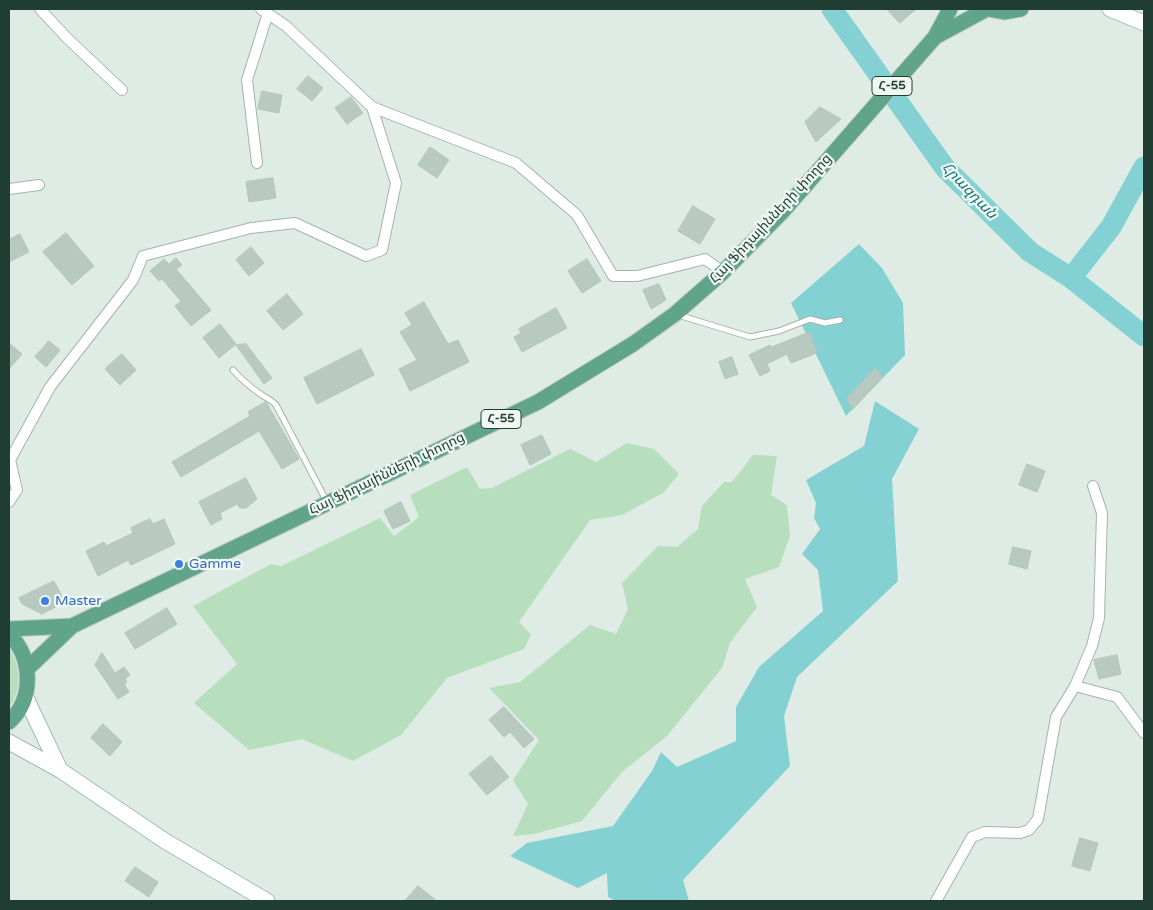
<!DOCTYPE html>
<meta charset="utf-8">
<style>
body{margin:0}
#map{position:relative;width:1153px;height:910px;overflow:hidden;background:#dfece5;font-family:"Varela Round",sans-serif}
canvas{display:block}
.frame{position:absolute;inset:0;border:10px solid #1f3d32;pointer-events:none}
</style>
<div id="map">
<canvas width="1153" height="910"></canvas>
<div class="frame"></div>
</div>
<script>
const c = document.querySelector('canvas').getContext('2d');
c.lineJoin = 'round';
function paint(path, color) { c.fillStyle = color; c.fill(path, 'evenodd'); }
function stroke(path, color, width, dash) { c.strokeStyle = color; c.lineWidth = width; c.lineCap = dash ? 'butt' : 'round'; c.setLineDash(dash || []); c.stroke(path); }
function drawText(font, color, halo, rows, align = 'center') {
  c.font = font + ' "Varela Round","Noto Sans Armenian",sans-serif'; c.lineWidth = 4.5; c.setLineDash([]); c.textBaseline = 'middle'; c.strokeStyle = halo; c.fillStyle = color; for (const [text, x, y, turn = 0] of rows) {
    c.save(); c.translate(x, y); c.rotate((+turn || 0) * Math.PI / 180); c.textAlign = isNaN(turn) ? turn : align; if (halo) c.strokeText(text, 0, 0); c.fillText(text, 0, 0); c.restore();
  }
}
paint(new Path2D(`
 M627 443 654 449 679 474 663 493 622 515 590 520 519 622 531 635 524 649 447 678 401 735 353 761 302 739 249 750 194 703 237 664 193 606 271 564 281 566 380 518 394 536 419 517 410 495 467 467 480 489 492 488 570 449 596 462Z
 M753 455 777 456 771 495 787 505 790 536 779 567 745 579 757 607 730 643 722 668 667 736 622 772 582 821 534 834 513 836 528 804 513 780 539 740 489 688 520 682 590 625 616 634 628 609 622 583 658 546 677 547 698 529 702 506 724 482H732Z
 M9 648C21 666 22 690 9 708Z`), '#b7debd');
paint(new Path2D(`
 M859 244 882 268 903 303 905 355 846 416 791 303Z
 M875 401 919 429 892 479 898 581 797 677 784 716 790 766 683 880 689 901H615L608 897 607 873 578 888 510 856 527 843 613 826 652 771 661 752 677 767 736 741V707L759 667 823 611 818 570 802 554 820 529 814 518 816 503 806 480 864 446Z`), '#84d1d4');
stroke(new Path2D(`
 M832 9 945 168 1030 252 1071 278 1144 336
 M1071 278 1111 227 1144 167`), '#84d1d4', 21);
const building = new Path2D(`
 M887 9H916L900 23Z
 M308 76 323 88 312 101 297 89Z
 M262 91 282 95 279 113 258 109Z
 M351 97 363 113 347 124 335 108Z
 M820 107 841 119 816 142 805 122Z
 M430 147 449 160 437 178 418 165Z
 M273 178 276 198 249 202 246 182Z
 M693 206 715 219 700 244 678 231Z
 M66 233 94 266 72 285 43 252Z
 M20 234 29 252 9 262V240Z
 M251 247 264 263 249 276 236 260Z
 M176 258 182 265 176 269 211 310 191 326 175 306 181 301 162 279 159 281 150 271 164 259 169 264Z
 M587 259 601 281 582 293 568 271Z
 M659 284 666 300 651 309 643 290Z
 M287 294 303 314 283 330 267 311Z
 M424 302 448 344 458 340 469 362 410 391 399 369 417 360 400 332 412 325 405 313Z
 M556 308 567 328 522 352 514 337 521 333 519 329Z
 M220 324 236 344 219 358 203 338Z
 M810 332 817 353 791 363 787 354 767 364 770 371 760 376 749 355 770 345 771 347Z
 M49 341 60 350 46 367 35 357Z
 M9 343 22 354 9 369Z
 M246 344 272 378 264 384 236 345Z
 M361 349 374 375 317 404 304 378Z
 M122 354 136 370 120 385 105 369Z
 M732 357 738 374 725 379 719 362Z
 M875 368 883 377 852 410 847 398Z
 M266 402 299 459 282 469 259 431 181 477 172 462 250 416 248 412Z
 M542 435 551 454 530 465 521 445Z
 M1027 464 1045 471 1037 492 1019 485Z
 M246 478 257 499 246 508H240L237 504 220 513 222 519 211 525 199 502Z
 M401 502 410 521 393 529 384 511Z
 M150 519 153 524 164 519 175 544 131 565 128 560 98 576 86 551 104 542 106 546 133 533 131 528Z
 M1013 547 1031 551 1027 569 1009 564Z
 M54 581 65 602 42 614 22 604 19 598Z
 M167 608 177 624 135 649 125 633Z
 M102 653 115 673 124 667 130 675 125 679 127 682 124 684 129 692 118 699 95 665Z
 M1117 655 1121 674 1099 679 1094 660Z
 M504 707 534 739 524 748 510 732 504 737 489 720Z
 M103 724 122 742 110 756 91 738Z
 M491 756 509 777 487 795 469 774Z
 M1080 838 1098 843 1090 871 1072 866Z
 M135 867 158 882 149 897 125 881Z
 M418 886 437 901H405Z`);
paint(building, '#b8c9c0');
stroke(building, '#b2c5bb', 1);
const service = new Path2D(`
 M678 315 750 337 779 331 810 319 825 323 840 320
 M233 370C241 379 249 386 259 393 265 398 271 399 276 405L327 502`);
const minor = new Path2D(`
 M40 9 67 38 122 90
 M261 9 286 26 372 107
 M257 163 247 80 268 13
 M9 189 39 185
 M9 502 17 490 10 460 50 387 133 280 143 256 251 228 295 223 366 256 382 250 396 183 372 107 516 163 577 215 613 276H637L705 259 723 272
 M1075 686 1117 697 1144 733
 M936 901 972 837 985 832 1020 833 1029 830 1038 819 1056 717 1075 686 1092 646 1099 618 1102 513 1093 486`);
const secondary = new Path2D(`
 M1110 9 1144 23
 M25 696 60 770
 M9 742 60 770 165 841 267 901`);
const primary = new Path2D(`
 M988 9 1004 12 1021 9
 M935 37 987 9
 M9 629 72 626
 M9 634C33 658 34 699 9 722
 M27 669 72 626 538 402 633 344 675 314 723 272 783 211 935 37 950 9`);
stroke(service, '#a2b4ac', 7);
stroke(minor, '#a2b4ac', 12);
stroke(secondary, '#a0bbaf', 17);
stroke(primary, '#c0c9c6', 17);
stroke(service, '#fff', 5);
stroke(minor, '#fff', 10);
stroke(secondary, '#fff', 15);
stroke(primary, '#61a48c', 15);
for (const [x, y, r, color] of [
 [179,564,5,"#3f7fe0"],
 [45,601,5,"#3f7fe0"]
]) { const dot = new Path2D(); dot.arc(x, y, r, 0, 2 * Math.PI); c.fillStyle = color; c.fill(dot); stroke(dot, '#f0f8f3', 2); }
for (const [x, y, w] of [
 [892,86,40],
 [501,419,40]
]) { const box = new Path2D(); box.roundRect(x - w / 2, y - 9.5, w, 19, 4); c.fillStyle = '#f0f8f3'; c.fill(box); stroke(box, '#1f3d32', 1); }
drawText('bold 12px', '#1f3d32', null, [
 ["Հ-55",892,86],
 ["Հ-55",501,419]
]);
drawText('14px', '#1f3d32', '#f0f8f3', [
 ["Հայ Ֆիդայինների փողոց",771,219,-47],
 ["Հայ Ֆիդայինների փողոց",387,474,-26]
]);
drawText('14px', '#366cbe', '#f0f8f3', [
 ["Gamme",189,564],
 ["Master",55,601]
], 'left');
drawText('italic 15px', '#16767c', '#f0f8f3', [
 ["Հրազդան",969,191,46]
]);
</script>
